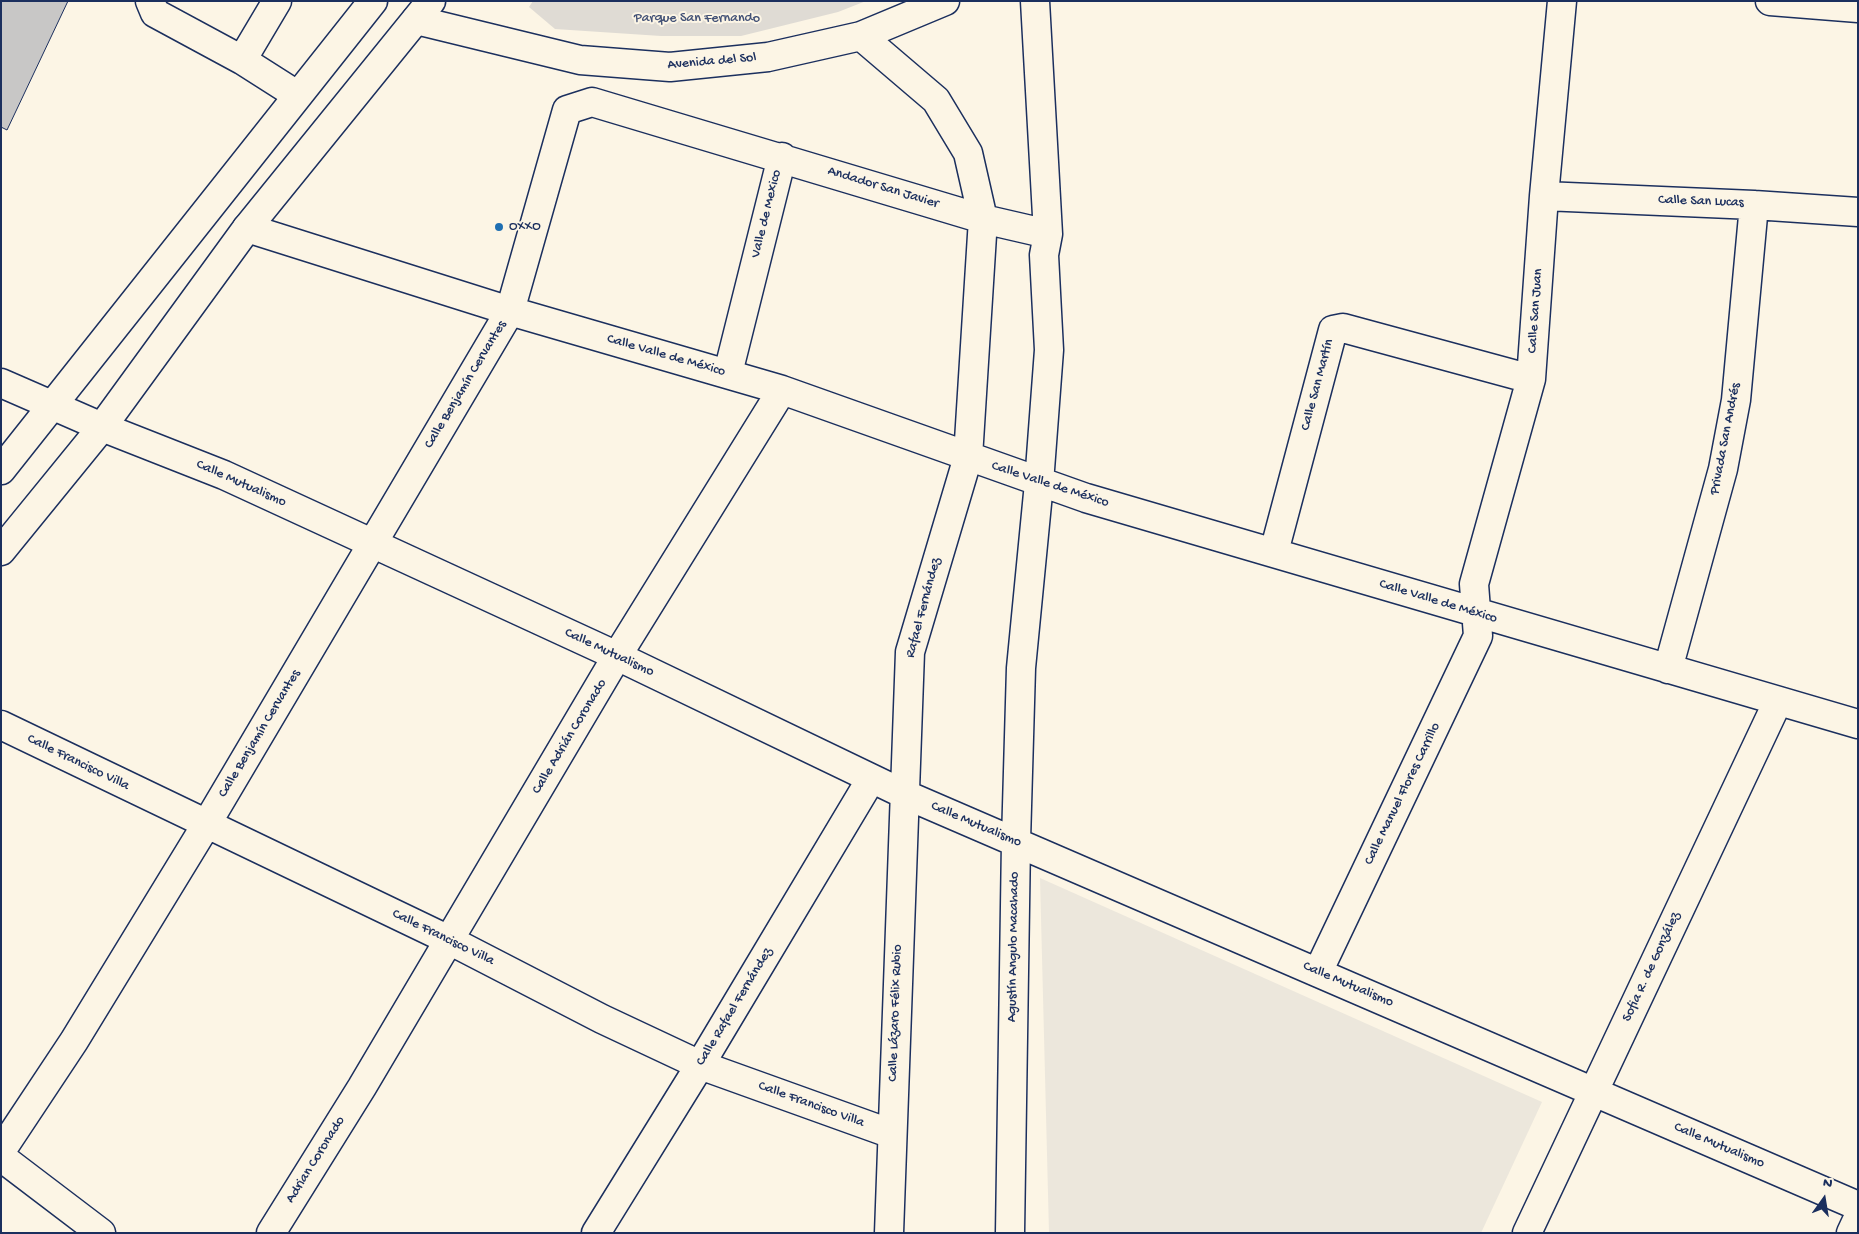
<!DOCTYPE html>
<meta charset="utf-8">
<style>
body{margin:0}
#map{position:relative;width:1859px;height:1234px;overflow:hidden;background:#fcf5e5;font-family:"Gochi Hand",sans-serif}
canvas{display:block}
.frame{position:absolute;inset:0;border:2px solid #1b2f5e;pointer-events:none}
.north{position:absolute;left:1799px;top:1174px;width:50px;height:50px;-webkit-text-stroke:4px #fcf5e5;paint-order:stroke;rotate:13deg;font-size:14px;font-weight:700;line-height:20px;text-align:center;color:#1b2f5e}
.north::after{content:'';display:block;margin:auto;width:18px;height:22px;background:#1b2f5e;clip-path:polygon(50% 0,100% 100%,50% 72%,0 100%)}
</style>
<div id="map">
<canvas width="1859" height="1234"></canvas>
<div class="frame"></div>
<div class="north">N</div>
</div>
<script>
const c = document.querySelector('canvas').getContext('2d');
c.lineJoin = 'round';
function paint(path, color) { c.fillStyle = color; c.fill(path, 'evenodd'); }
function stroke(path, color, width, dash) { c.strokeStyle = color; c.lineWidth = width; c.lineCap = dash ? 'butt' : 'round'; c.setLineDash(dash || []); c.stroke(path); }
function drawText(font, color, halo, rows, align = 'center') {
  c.font = font + ' "Gochi Hand",sans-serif'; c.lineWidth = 4; c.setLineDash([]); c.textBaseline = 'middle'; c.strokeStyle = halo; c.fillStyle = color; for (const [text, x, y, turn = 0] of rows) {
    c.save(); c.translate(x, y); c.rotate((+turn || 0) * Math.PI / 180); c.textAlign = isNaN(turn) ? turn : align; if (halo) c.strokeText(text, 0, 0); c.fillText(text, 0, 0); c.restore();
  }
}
paint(new Path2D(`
 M1040 878 1542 1102 1481 1233H1049Z`), '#ece7dc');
paint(new Path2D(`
 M533 1H866L838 12 741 36H661L555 29 529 7Z`), '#dfdbd4');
const building = new Path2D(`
 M1 1H68L7 130 1 127Z`);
paint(building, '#c8c7c6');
stroke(building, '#1b2f5e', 1);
const minor = new Path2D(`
 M150 1 155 13 242 60
 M277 1 242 60 297 95
 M1770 1 1858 8
 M416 20 580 60 670 67 768 57 861 36 945 1
 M861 36 936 100 968 153 983 219 968 457 910 652 889 1233
 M1544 196 1754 205 1858 212
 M247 228 510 311 782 390 1086 498 1858 724
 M728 373 782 157
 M1 383 102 427 224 475 617 656 904 794 1858 1206
 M1274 552 1333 330 1343 328 1531 379
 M1668 669 1723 469 1736 400 1754 205
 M1 725 449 940 602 1019 700 1065 892 1134
 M1318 972 1478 636 1474 584 1531 379 1544 196 1562 1
 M1 1151 74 1041 206 825 510 311 567 110 592 102 983 219 1048 234
 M1 1157 101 1233
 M271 1233 362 1087 617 656 782 390
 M596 1233 700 1065 871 779
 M1010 1233 1016 841 1021 668 1039 483 1049 350 1044 255 1048 234 1035 1
 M1527 1233 1778 701
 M1851 1233 1858 1218`);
const major = new Path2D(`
 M1 470 373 1
 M1 551 102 427 247 228 431 1`);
stroke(minor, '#1b2f5e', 31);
stroke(major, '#1b2f5e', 31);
stroke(minor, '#fcf5e5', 28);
stroke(major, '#fcf5e5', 28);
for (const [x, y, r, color] of [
 [499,227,5,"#1f6fb2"]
]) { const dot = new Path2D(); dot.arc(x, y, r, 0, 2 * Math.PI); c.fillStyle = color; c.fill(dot); stroke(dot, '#fcf5e5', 2); }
drawText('14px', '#425176', '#fcf5e5', [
 ["Parque San Fernando",697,19]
]);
drawText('14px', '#1b2f5e', '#fcf5e5', [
 ["Avenida del Sol",712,62,-5],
 ["Andador San Javier",883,188,17],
 ["Calle San Lucas",1701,202,2],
 ["Valle de Mexico",767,214,-76],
 ["Calle San Juan",1536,311,-86],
 ["Calle Valle de México",666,356,16],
 ["Calle Benjamín Cervantes",466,385,-59],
 ["Calle San Martín",1318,385,-75],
 ["Privada San Andrés",1726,439,-79],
 ["Calle Mutualismo",241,484,24],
 ["Calle Valle de México",1050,485,18],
 ["Calle Valle de México",1438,602,17],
 ["Rafael Fernández",924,608,-75],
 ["Calle Mutualismo",609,653,25],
 ["Calle Benjamín Cervantes",260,734,-59],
 ["Calle Adrián Coronado",570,737,-59],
 ["Calle Francisco Villa",78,763,26],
 ["Calle Manuel Flores Carrillo",1403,794,-64],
 ["Calle Mutualismo",976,825,23],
 ["Calle Francisco Villa",443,938,26],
 ["Agustín Angulo Macahado",1014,947,-89],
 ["Sofia R. de González",1652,967,-65],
 ["Calle Mutualismo",1348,985,23],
 ["Calle Rafael Fernández",735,1007,-59],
 ["Calle Lázaro Félix Rubio",896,1013,-88],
 ["Calle Francisco Villa",811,1105,20],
 ["Calle Mutualismo",1719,1146,23],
 ["Adrian Coronado",316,1160,-58]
]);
drawText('14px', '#1b2f5e', '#fcf5e5', [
 ["OXXO",509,227]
], 'left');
</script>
